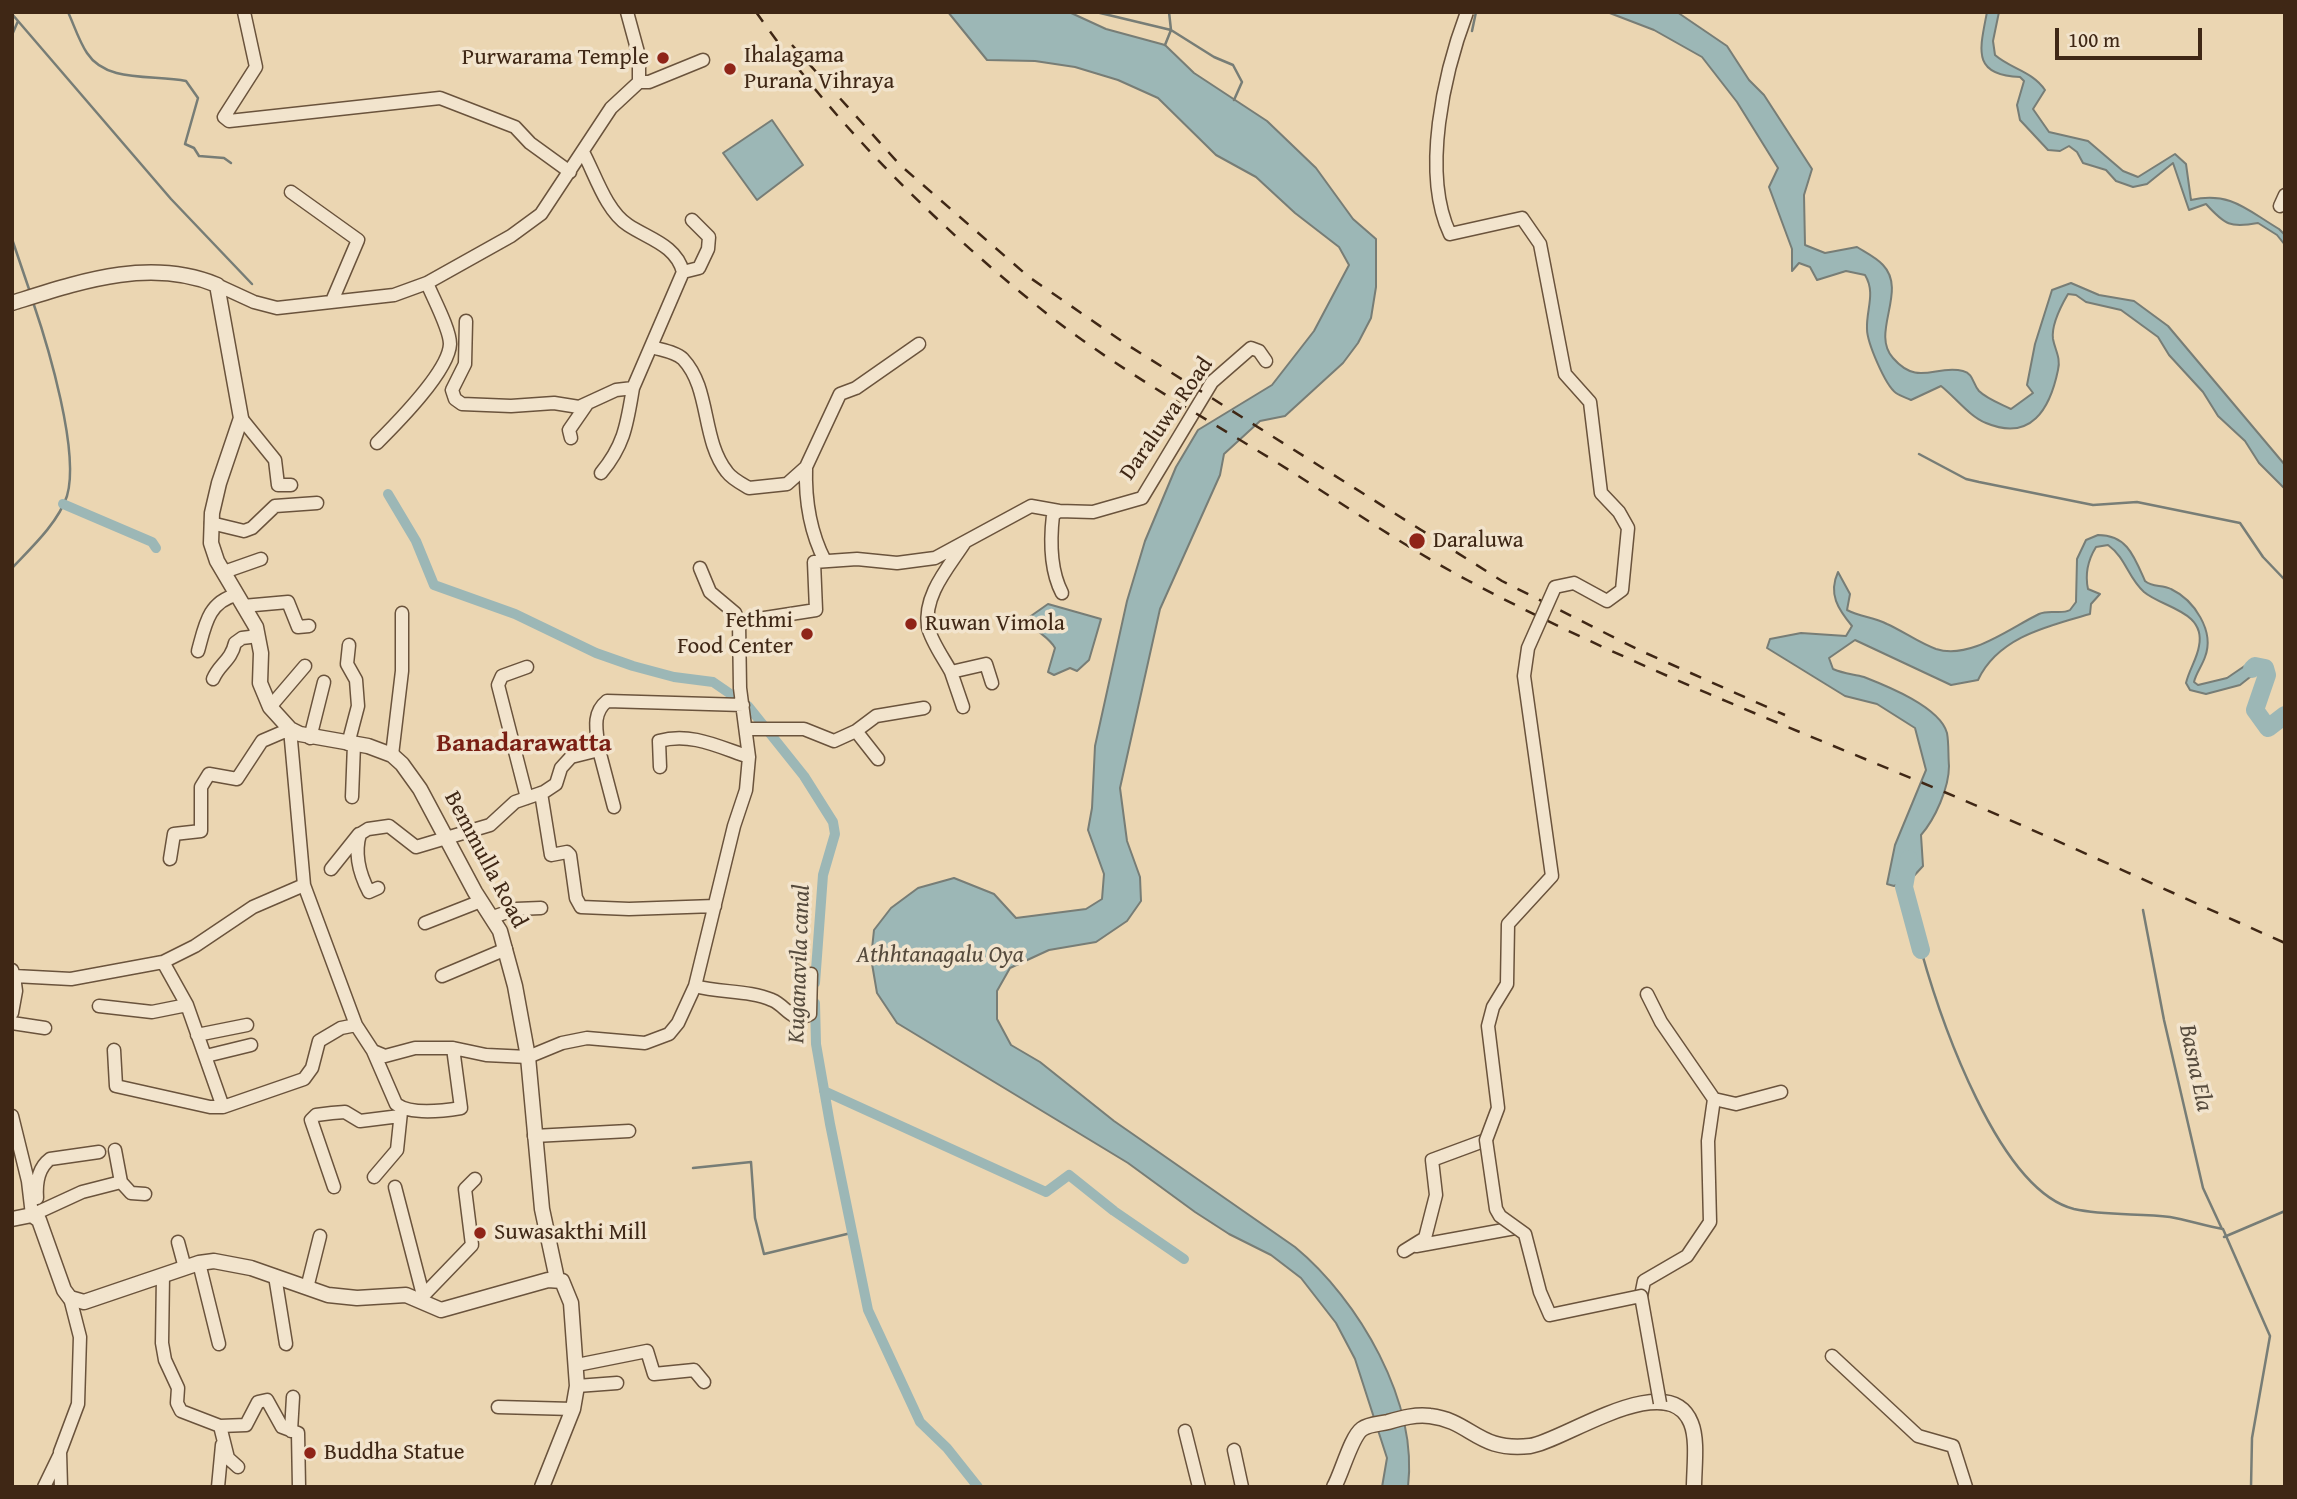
<!DOCTYPE html>
<style>
body{margin:0}
#map{position:relative;width:2297px;height:1499px;overflow:hidden;background:#ebd6b2;font-family:"Gentium Book Plus",serif}
canvas{display:block}
.frame{position:absolute;inset:0;border:14px solid #3f2715;pointer-events:none}
.scale{position:absolute;left:2055px;top:28px;width:147px;height:32px;box-sizing:border-box;border:4px solid #3f2715;border-top:0;padding-left:9px;font-size:21px;line-height:24px;white-space:nowrap;color:#3f2715;-webkit-text-stroke:5px #f2e4cd;paint-order:stroke}
</style>
<div id="map">
<canvas width="2297" height="1499"></canvas>
<div class="frame"></div>
<div class="scale">100 m</div>
</div>
<script>
const c = document.querySelector('canvas').getContext('2d');
c.lineJoin = 'round';
function paint(path, color) { c.fillStyle = color; c.fill(path, 'evenodd'); }
function stroke(path, color, width, dash) { c.strokeStyle = color; c.lineWidth = width; c.lineCap = dash ? 'butt' : 'round'; c.setLineDash(dash || []); c.stroke(path); }
function drawText(font, color, halo, rows, align = 'center') {
  c.font = font + ' "Gentium Book Plus",serif'; c.lineWidth = 7; c.setLineDash([]); c.textBaseline = 'middle'; c.strokeStyle = halo; c.fillStyle = color; for (const [text, x, y, turn = 0] of rows) {
    c.save(); c.translate(x, y); c.rotate((+turn || 0) * Math.PI / 180); c.textAlign = isNaN(turn) ? turn : align; if (halo) c.strokeText(text, 0, 0); c.fillText(text, 0, 0); c.restore();
  }
}
const water = new Path2D(`
 M948 12H1069L1106 29 1165 45 1194 73 1267 121 1316 168 1353 219 1376 239V287L1371 318 1358 343 1343 363 1285 416 1260 421 1224 454 1220 475 1160 609 1120 788 1127 841 1140 877 1141 901 1127 921 1096 942 1049 950 1010 968 997 991V1019L1011 1045 1040 1062 1114 1121 1295 1247C1359 1300 1418 1401 1408 1487H1382L1387 1458 1355 1359 1336 1323 1301 1278 1271 1255 1229 1234 1195 1212 1128 1163 897 1023 877 993 871 958 874 930 891 908 918 888 954 878 994 894 1016 918 1086 909 1102 899 1104 874 1088 830 1092 808 1095 746 1127 601 1145 541 1176 467 1198 430 1272 385 1314 331 1349 265 1339 247 1295 213 1256 177 1216 155 1158 98 1118 80 1075 67 1035 61 987 60Z
 M1607 12H1677L1727 46 1749 80 1764 95 1812 169 1804 195 1805 245 1825 253 1857 247C1865 252 1877 258 1883 265 1908 291 1870 333 1893 358 1918 387 1936 364 1963 371 1974 374 1972 383 1979 391 1987 399 2001 404 2011 409L2033 393 2027 385 2035 344 2052 290 2071 283 2099 295 2134 301 2168 326 2285 465V489L2259 463 2245 441 2218 416 2203 392 2169 355 2158 337 2121 310 2086 302 2076 295 2068 294C2061 306 2051 325 2053 339 2055 350 2061 358 2058 370 2050 409 2031 442 1986 423 1970 417 1955 397 1941 386L1911 400C1907 398 1900 396 1896 393 1885 385 1867 342 1867 329 1866 310 1876 293 1865 275L1846 271 1817 280 1810 267 1799 263 1792 271V249L1769 187 1778 168 1737 102 1702 57 1654 30Z
 M1987 12H1999L1993 41 1995 55C2011 69 2032 71 2045 90L2033 109 2049 132 2088 141 2123 171 2138 177 2175 154 2186 164 2191 200C2230 191 2247 210 2279 229L2285 235V245L2277 235 2258 223C2230 228 2225 225 2206 204L2189 210 2173 163 2147 184 2133 187 2116 181 2106 170 2083 163 2077 152 2069 146 2060 151 2048 150 2020 120 2017 105 2024 81 2020 77C1971 75 1980 49 1987 12Z
 M772 120 803 165 757 200 723 153Z
 M2098 535C2127 535 2134 556 2145 581 2153 588 2162 584 2171 589 2194 600 2215 631 2205 657 2202 666 2196 673 2194 682L2198 685 2227 678 2249 663 2265 661 2270 670 2269 676 2265 678V672L2259 670 2240 685 2206 694 2190 690 2186 683C2189 670 2197 659 2199 646 2206 611 2163 608 2144 592 2128 578 2126 558 2108 545L2096 547C2088 560 2085 575 2088 589L2100 594 2091 604 2090 614C2048 626 1998 637 1978 680L1951 685 1855 640 1829 658 1833 669C1844 674 1854 674 1864 677 1887 686 1940 707 1947 733 1949 744 1948 755 1949 766 1949 788 1935 819 1921 835L1923 866 1912 878 1894 886 1887 884 1895 845 1926 770 1915 728 1877 704 1845 696 1767 648 1770 639 1801 633 1846 636 1852 626C1838 609 1828 594 1838 572L1850 594 1847 610C1860 617 1874 617 1887 624 1903 631 1919 643 1936 649 1970 660 2010 628 2039 614 2050 609 2061 615 2070 610L2076 602 2077 559 2086 540Z
 M1048 604 1101 619 1089 660 1077 671 1070 668 1054 675 1048 672 1055 648C1048 635 1032 631 1028 618Z`);
paint(water, '#9cb7b6');
stroke(water, '#777d76', 2);
stroke(new Path2D(`
 M68 12C74 25 79 41 87 53 107 84 155 74 186 81L198 98 185 144 194 148 199 156 224 158 231 163
 M1096 12 1171 30 1214 57 1233 65 1242 82 1234 100
 M12 14 171 199 252 284
 M1472 31 1476 12
 M12 35 18 21
 M1165 45 1171 30 1169 12
 M12 239 30 292
 M1919 454 1966 479 1979 482 2093 505 2137 502 2240 523 2263 557 2285 580
 M12 568C31 548 58 523 67 496 80 452 48 346 33 302
 M2143 910 2164 1020 2203 1188 2222 1229
 M1921 950C1940 1018 1998 1190 2074 1209 2106 1216 2139 1213 2170 1217 2188 1220 2205 1226 2223 1229L2270 1336 2252 1438 2251 1487
 M693 1168 751 1162 755 1218 764 1254 851 1233
 M2224 1237 2285 1211`), '#777d76', 2.5);
stroke(new Path2D(`
 M388 494 416 541 434 585 515 614 596 653 633 666 674 677 713 682 748 706 804 776 833 822 835 834 823 875 815 983
 M63 504 152 542 156 548
 M815 1003 816 1044 830 1124 868 1310 920 1422 947 1448 978 1487
 M824 1091 1046 1192 1069 1175 1114 1211 1184 1259`), '#9cb7b6', 10);
stroke(new Path2D(`
 M2252 669 2255 666 2265 668 2267 675 2255 710 2268 728 2285 715
 M1909 859 1904 887 1921 950`), '#9cb7b6', 18);
const minor = new Path2D(`
 M244 12 256 67 224 117 229 121 440 98 515 127 530 143 570 172
 M639 82H649L703 60
 M291 192 358 240 332 301
 M2280 206 2285 195
 M683 272 699 268 708 249 709 237 692 220
 M217 285 254 302 277 308 394 295 427 283 511 236 541 214 611 108 639 82V56L627 12
 M466 321 465 364 452 390 455 399 462 404 511 406 554 403 579 407 616 390 633 388 683 272C676 245 649 239 628 225 606 211 595 174 583 152
 M652 347C661 350 676 352 683 359 711 389 701 439 727 472 732 479 742 484 749 488L787 484 806 467 840 394 856 388 919 344
 M241 418 275 460 278 485H291
 M571 438 569 430 587 404
 M377 443C396 424 449 371 450 344 450 329 433 298 427 283
 M806 467C805 499 810 532 825 561
 M601 473C625 444 627 423 633 388
 M1059 511 1053 515C1050 541 1050 570 1062 593
 M211 523 244 531 252 528 275 506 317 503
 M965 542C949 567 923 595 928 627 931 641 944 659 951 672L986 664 992 683
 M224 572 261 559
 M243 606 288 602 298 627 309 626
 M739 622 816 610 814 562 857 559 897 563 935 558 1031 506 1059 511 1093 512 1142 498 1212 382 1251 348 1259 351 1266 361
 M198 651C205 626 208 602 236 595
 M527 667 502 676 498 685 527 798
 M951 672 963 707
 M213 679C219 664 231 661 235 643L242 638 258 636
 M270 707 305 666
 M747 729H804L834 741 856 731 876 716 924 708
 M856 731 878 759
 M310 738 324 682
 M348 744 358 706 356 680 347 664 349 645
 M599 750 614 807
 M392 755 402 671V613
 M660 767 659 741C691 732 719 747 749 757
 M541 793 551 855 567 852 570 855
 M352 797 354 744
 M570 855 576 898 581 907 629 909 715 906
 M170 859 174 834 201 831V787L209 774 237 779 262 741 290 729 304 885 253 907 195 946 163 962 187 1005 223 1107 304 1079 312 1068 319 1041 341 1028 356 1025 304 885
 M331 869 359 834
 M378 888 369 892C359 873 354 854 360 834L368 829 389 826 416 847 490 825 515 802 544 792 556 784 561 768 571 757 599 750C597 732 591 714 607 701L743 705
 M493 917 516 909 541 908
 M425 923 481 901
 M12 970 14 976 71 979 163 962
 M442 976 506 949
 M695 986C720 993 749 990 772 1000 787 1006 791 1024 810 1014L811 974
 M1647 994 1661 1022 1714 1099 1736 1104 1781 1092
 M99 1006 152 1012 187 1005
 M12 1013 16 991 14 976
 M12 1023 45 1028
 M356 1025 373 1051 385 1056 415 1048H453L486 1055 528 1057 562 1043 587 1038 645 1043 669 1034 678 1023 695 986 734 826 746 790 749 757 740 688 739 622 735 613 710 592 700 568
 M197 1035 247 1025
 M114 1050 116 1086 210 1107H223
 M373 1051 396 1104C411 1115 443 1111 461 1108L453 1048
 M206 1056 251 1045
 M12 1116 28 1181 32 1215 82 1192 121 1182 115 1150
 M534 1136 629 1131
 M374 1177 397 1150 401 1112
 M121 1182 131 1193 145 1194
 M334 1187 311 1120 316 1115 332 1113 345 1112 360 1121 400 1116
 M395 1187 423 1295
 M37 1198C36 1184 38 1168 50 1159L99 1152
 M178 1242 185 1268
 M1416 1246 1515 1228
 M1404 1251 1425 1238 1436 1195 1432 1160 1486 1140
 M199 1263 219 1344
 M163 1275 162 1343 165 1360 178 1388 177 1403 181 1411 220 1426 246 1425 258 1402 267 1400 282 1427 298 1433 299 1487
 M275 1276 286 1344
 M307 1288 320 1236
 M1641 1296 1644 1281 1687 1256 1710 1222 1708 1141 1714 1099
 M419 1300 472 1245 465 1189 475 1179
 M1832 1356 1918 1436 1953 1446 1966 1487
 M577 1365 647 1351 654 1374 694 1370 704 1382
 M577 1386 617 1383
 M498 1407 573 1409
 M220 1426 228 1458 238 1467
 M291 1431 293 1397
 M1185 1431 1199 1487
 M1234 1450 1242 1487
 M44 1487 59 1456
 M61 1487 60 1452 78 1404 80 1337 70 1298
 M218 1487 222 1445`);
const tertiary = new Path2D(`
 M12 303C79 282 149 257 217 285L241 418 219 483 212 513 211 543 217 561 256 627 261 653 260 683 270 707 290 729 300 734 368 746 392 755 402 764 420 789 475 892 500 931 515 986 528 1057 542 1209 557 1279
 M12 1219 32 1215 39 1220 64 1290 70 1298 84 1302 199 1263 214 1261 251 1268 328 1295 357 1298 406 1295 441 1310 548 1280 562 1281 571 1303 577 1386 573 1409 542 1487
 M1334 1487C1342 1473 1351 1437 1362 1429 1369 1424 1380 1424 1388 1422 1402 1418 1416 1414 1430 1416 1472 1421 1477 1452 1530 1446 1562 1442 1668 1366 1691 1423 1698 1440 1694 1468 1694 1487`);
stroke(minor, '#6a533c', 15);
stroke(tertiary, '#6a533c', 17);
stroke(minor, '#f2e4cd', 12);
stroke(tertiary, '#f2e4cd', 14);
stroke(new Path2D(`
 M756 12C837 127 937 226 1046 313 1115 367 1193 411 1268 457 1335 498 1399 544 1469 581 1614 658 1767 718 1918 781 2041 832 2163 889 2285 943
 M792 45 900 165 1029 277 1126 344 1502 581 1639 650 1785 715`), '#3f2715', 2.5, [12, 12]);
const minorBridge = new Path2D(`
 M1467 12C1444 73 1421 173 1450 234L1522 218 1540 244 1565 374 1590 402 1601 493 1619 512 1628 528 1622 590 1607 601 1574 583 1555 587 1528 648 1524 676 1552 876 1508 924 1507 984 1493 1007 1488 1026 1498 1108 1486 1140 1496 1209 1500 1216 1525 1234 1540 1292 1550 1315 1641 1296 1660 1403`);
stroke(minorBridge, '#6a533c', 15, []);
stroke(minorBridge, '#f2e4cd', 12);
for (const [x, y, r, color] of [
 [663,58,7,"#8f2418"],
 [730,69,7,"#8f2418"],
 [1417,541,9,"#8f2418"],
 [911,624,7,"#8f2418"],
 [807,634,7,"#8f2418"],
 [480,1233,7,"#8f2418"],
 [310,1453,7,"#8f2418"]
]) { const dot = new Path2D(); dot.arc(x, y, r, 0, 2 * Math.PI); c.fillStyle = color; c.fill(dot); stroke(dot, '#f2e4cd', 2.5); }
drawText('23px', '#3f2715', '#f2e4cd', [
 ["Ihalagama",744,56],
 ["Purana Vihraya",744,82],
 ["Purwarama Temple",649,58,"right"],
 ["Daraluwa",1433,541],
 ["Fethmi",793,621,"right"],
 ["Food Center",793,647,"right"],
 ["Ruwan Vimola",925,624],
 ["Suwasakthi Mill",494,1233],
 ["Buddha Statue",324,1453]
], 'left');
drawText('23px', '#3f2715', '#f2e4cd', [
 ["Daraluwa Road",1167,419,-55],
 ["Bemmulla Road",485,860,62]
]);
drawText('italic 24px', '#564b3d', '#f2e4cd', [
 ["Athhtanagalu Oya",940,956],
 ["Kuganavila canal",800,964,-88],
 ["Basna Ela",2195,1068,78]
]);
drawText('bold 26px', '#7a1f14', '#f2e4cd', [
 ["Banadarawatta",524,744]
]);
</script>
